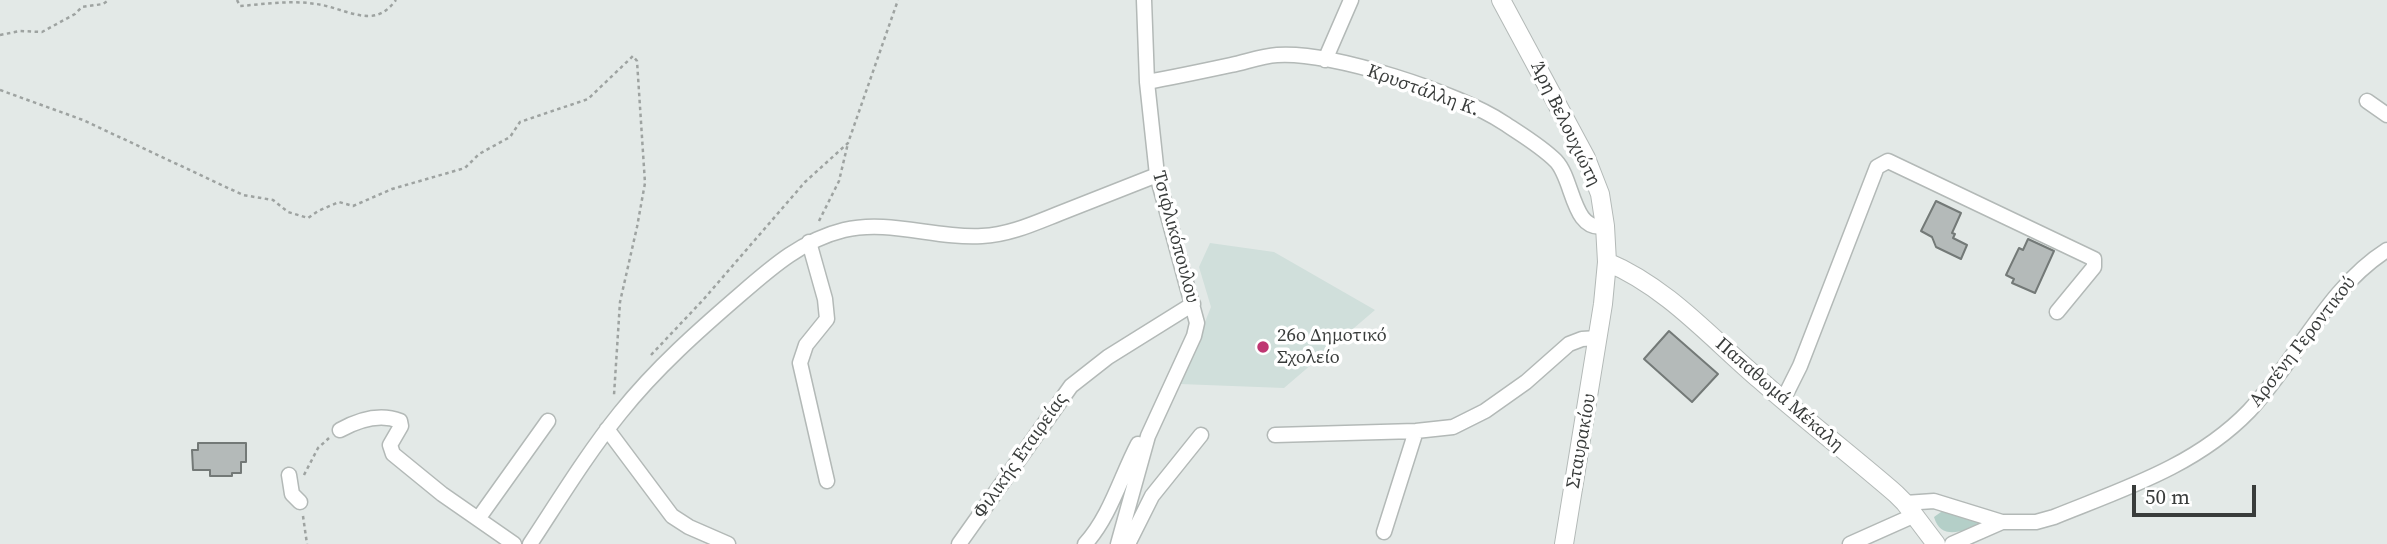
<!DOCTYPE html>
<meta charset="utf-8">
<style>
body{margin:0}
#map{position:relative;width:2387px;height:544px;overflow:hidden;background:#e3e9e7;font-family:"Source Serif 4",serif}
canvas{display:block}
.scale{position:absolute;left:2132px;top:485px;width:124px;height:32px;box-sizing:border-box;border:4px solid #393c3b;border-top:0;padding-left:9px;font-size:21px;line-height:24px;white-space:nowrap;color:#393c3b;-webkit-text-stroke:5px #fff;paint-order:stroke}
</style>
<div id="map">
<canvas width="2387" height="544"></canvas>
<div class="scale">50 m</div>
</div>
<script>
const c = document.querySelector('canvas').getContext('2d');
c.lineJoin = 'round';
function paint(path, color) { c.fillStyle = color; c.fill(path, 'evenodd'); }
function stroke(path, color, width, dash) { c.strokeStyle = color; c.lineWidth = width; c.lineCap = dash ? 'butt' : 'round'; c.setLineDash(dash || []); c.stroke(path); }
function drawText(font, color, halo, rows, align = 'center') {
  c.font = font + ' "Source Serif 4",serif'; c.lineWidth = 7; c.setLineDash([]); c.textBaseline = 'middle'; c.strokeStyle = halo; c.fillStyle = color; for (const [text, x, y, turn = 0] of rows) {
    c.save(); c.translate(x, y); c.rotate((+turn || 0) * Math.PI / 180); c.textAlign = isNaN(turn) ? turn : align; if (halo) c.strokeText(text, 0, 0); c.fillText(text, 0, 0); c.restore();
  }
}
paint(new Path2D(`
 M1210 243 1274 252 1375 310 1284 388 1180 384 1211 307 1199 267Z`), '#d0dfdb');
paint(new Path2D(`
 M1941 512H1953L1984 522 1981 525C1962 531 1941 541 1934 517Z`), '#b4cfc8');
const building = new Path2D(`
 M1936 201 1961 213 1952 233 1955 234 1953 238 1967 245 1961 259 1936 247 1932 237 1921 231Z
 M2028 239 2054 251 2035 293 2012 283 2014 279 2006 275 2019 248 2023 250Z
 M1669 331 1718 374 1692 402 1644 359Z
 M198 443H246V462H241V473H232V476H210V470H193L192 450H198Z`);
paint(building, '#b4bab9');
stroke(building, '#737977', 2);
const minor = new Path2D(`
 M1325 60 1351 0
 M1147 82C1175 77 1203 71 1231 65 1246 62 1261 56 1277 55 1331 51 1459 93 1504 123 1522 135 1541 146 1556 161 1574 180 1572 233 1605 226
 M2367 101 2387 115
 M809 242 825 299 827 319 806 345 800 363 827 481
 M1783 400 1800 366 1877 167 1888 161 2094 259V267L2057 312
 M607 429 672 516 689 527 728 544
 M340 430C358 420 380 413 400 421L401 426 390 445 393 454 442 494 514 544
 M1275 435 1416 431 1453 427 1485 411 1526 382 1569 344 1582 339 1598 338
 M289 475 292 494 300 502
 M1905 503 1934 501 2002 522
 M478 519 548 421
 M1384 532 1416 431
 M530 544C559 500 587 454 620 413 656 368 699 330 742 293 773 266 803 240 844 230 889 219 936 239 982 236 1010 235 1037 222 1063 212 1094 200 1126 187 1157 175
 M959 544 1071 386 1108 357 1193 304
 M1085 544C1110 517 1121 476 1138 444
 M1118 544 1148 436 1194 336 1197 323 1157 175 1147 82 1144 0
 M1128 544 1152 496 1201 435
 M1850 544 1915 515
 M1952 544 2002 522H2036L2054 517C2123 489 2196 466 2249 411 2297 360 2327 288 2387 250`);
const tertiary = new Path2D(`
 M1501 0 1586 158 1600 194 1605 226 1607 262 1603 304 1564 544
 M1607 262C1667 287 1711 338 1760 380 1804 419 1851 455 1896 494L1905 503 1936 544`);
stroke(minor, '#b3b9b7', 17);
stroke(tertiary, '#b3b9b7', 20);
stroke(new Path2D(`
 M237 0 240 6C265 4 291 0 316 4 334 6 351 16 369 16 381 16 389 9 396 0
 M0 35 20 31 42 32 75 14 82 7 103 4 109 0
 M0 90 83 120 243 195 273 200 288 212 308 218 318 211 339 202 353 206 392 189 465 168 479 154 510 137 520 122 588 99 633 56 637 61 645 183 637 227 620 302 614 395
 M819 221 839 181 848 143
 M651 355 703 300 805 182 848 143 898 0
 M304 475 318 448 329 438
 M303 516 307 544`), '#9ea3a1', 2.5, [3.5, 3.5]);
stroke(minor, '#fff', 14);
stroke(tertiary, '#fff', 18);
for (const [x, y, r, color] of [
 [1263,347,7,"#bf3672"]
]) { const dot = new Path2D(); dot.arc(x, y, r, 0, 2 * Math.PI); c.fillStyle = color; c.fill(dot); stroke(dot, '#fff', 2.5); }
drawText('19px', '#393c3b', '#fff', [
 ["Κρυστάλλη Κ.",1423,91,20],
 ["Άρη Βελουχιώτη",1565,124,64],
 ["Τσιφλικόπουλου",1175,237,75],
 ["Αρσένη Γεροντικού",2303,342,-52],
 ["Παπαθωμά Μέκαλη",1779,395,41],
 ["Σταυρακίου",1582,441,-80],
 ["Φιλικής Εταιρείας",1021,456,-55]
]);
drawText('19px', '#393c3b', '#fff', [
 ["26ο Δημοτικό",1277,336],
 ["Σχολείο",1277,358]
], 'left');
</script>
